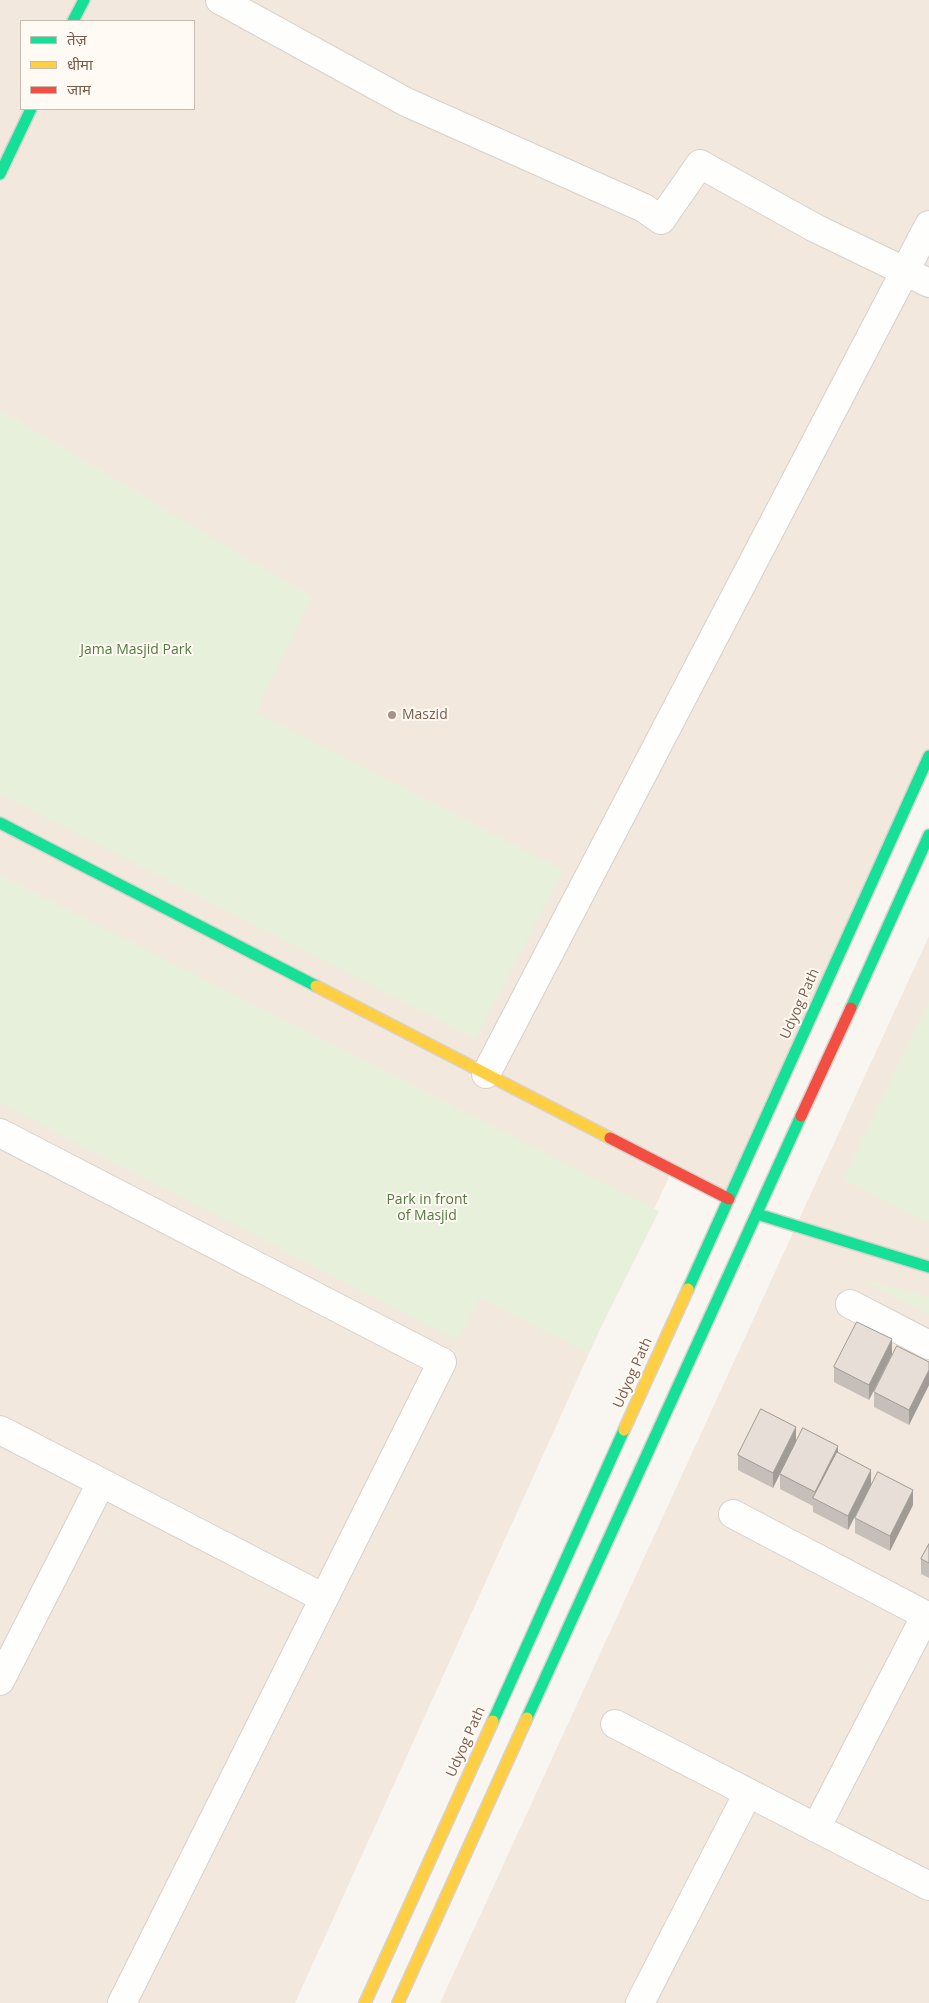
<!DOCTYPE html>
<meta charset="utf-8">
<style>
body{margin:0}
#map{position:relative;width:929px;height:2003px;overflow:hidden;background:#f9f5f0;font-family:"Open Sans","Noto Sans Devanagari",sans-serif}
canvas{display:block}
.legend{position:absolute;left:20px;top:20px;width:175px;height:90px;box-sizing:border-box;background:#fffaf3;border:1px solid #cabbb1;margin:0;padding:6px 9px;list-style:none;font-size:15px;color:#7a5c4d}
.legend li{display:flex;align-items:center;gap:10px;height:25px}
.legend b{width:25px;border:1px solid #cabbb1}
</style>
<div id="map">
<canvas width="929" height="2003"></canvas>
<ul class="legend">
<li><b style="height:6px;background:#16e098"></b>तेज़</li>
<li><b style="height:6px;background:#ffcf43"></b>धीमा</li>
<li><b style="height:6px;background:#f24e42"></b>जाम</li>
</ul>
</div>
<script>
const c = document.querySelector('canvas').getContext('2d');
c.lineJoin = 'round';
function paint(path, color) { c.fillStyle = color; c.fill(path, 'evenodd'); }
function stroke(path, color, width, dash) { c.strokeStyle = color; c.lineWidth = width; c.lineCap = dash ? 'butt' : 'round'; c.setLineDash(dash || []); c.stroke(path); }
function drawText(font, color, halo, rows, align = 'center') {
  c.font = font + ' "Open Sans",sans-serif'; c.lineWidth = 4; c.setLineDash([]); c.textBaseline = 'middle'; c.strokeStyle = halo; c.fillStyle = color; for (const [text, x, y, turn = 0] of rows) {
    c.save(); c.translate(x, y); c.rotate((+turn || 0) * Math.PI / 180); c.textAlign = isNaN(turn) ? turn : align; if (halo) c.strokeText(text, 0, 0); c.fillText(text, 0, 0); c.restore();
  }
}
paint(new Path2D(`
 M0 0H929V753L729 1199 672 1170 295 2003H0ZM21 21H194V109H21Z
 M929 936V2003H440Z`), '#f2e8de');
paint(new Path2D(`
 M0 410 312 597 256 712 563 870 476 1039 0 794Z
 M0 875 659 1211 588 1353 480 1298 458 1341 0 1103Z
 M929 1000V1223L843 1179Z
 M861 1279 929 1297V1314Z`), '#e7f0db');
const street = new Path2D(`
 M220 0 406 102 644 208 661 220 700 164 815 228 929 283
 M486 1074 929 225
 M0 1133 442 1362 122 2003
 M850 1304 929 1345
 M0 1430 324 1598
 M733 1514 929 1617
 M0 1681 101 1483
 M615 1724 929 1886
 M816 1828 926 1615
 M640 2003 748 1793`);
const fast = new Path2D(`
 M73 21 84 0
 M0 174 31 109
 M0 823 316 986
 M851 1008 929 835
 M757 1214 929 1267
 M688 1289 929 756
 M527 1718 801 1116
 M493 1721 624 1430`);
const slow = new Path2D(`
 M316 986 610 1138
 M624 1430 688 1289
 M365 2003 493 1721
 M398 2003 527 1718`);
const jam = new Path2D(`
 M801 1116 851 1008
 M610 1138 729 1199`);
stroke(street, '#d7d1cb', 30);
stroke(fast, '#d9d2cb', 14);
stroke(slow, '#d9d2cb', 14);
stroke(jam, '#d9d2cb', 14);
stroke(street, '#fefefd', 28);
stroke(fast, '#16e098', 11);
stroke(slow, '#ffcf43', 11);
stroke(jam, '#f24e42', 11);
paint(new Path2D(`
 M892 1354 869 1400 834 1382V1367Z
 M929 1362V1385L909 1425 874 1407V1392Z
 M796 1427 773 1488 738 1470V1455Z
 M838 1453 871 1485 848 1530 813 1512V1506L780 1489V1474Z
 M913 1505 890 1551 855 1533V1518Z
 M929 1544V1578L921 1574V1559Z`), '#c6bfb9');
paint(new Path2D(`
 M892 1339V1354L869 1400V1385Z
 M929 1370V1385L909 1425V1410Z
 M796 1427V1442L773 1488V1473Z
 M838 1446V1461L815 1498V1492Z
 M871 1470V1485L848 1530V1516Z
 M913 1490V1505L890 1551V1536Z`), '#a19b96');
const building = new Path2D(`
 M857 1322 892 1339 869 1385 834 1367Z
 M897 1346 929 1362V1370L909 1410 874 1392Z
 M761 1409 796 1427 773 1473 738 1455Z
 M803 1428 838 1446 815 1492 780 1474Z
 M837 1452 871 1470 848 1516 813 1498Z
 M878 1472 913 1490 890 1536 855 1518Z
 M929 1544V1563L921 1559Z`);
paint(building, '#e6ded7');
stroke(building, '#a19b96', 1);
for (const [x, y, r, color] of [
 [392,715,5,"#a69286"]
]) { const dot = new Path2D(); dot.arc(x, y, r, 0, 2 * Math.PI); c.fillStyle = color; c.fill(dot); stroke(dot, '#fffaf3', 2); }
drawText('14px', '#537a41', '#fffaf3', [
 ["Jama Masjid Park",136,650],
 ["Park in front",427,1200],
 ["of Masjid",427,1216]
]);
drawText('14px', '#7a5c4d', '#fffaf3', [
 ["Maszid",402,715]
], 'left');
drawText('14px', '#7a5c4d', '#fffaf3', [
 ["Udyog Path",800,1004,-66],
 ["Udyog Path",633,1373,-66],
 ["Udyog Path",466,1742,-66]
]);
</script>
